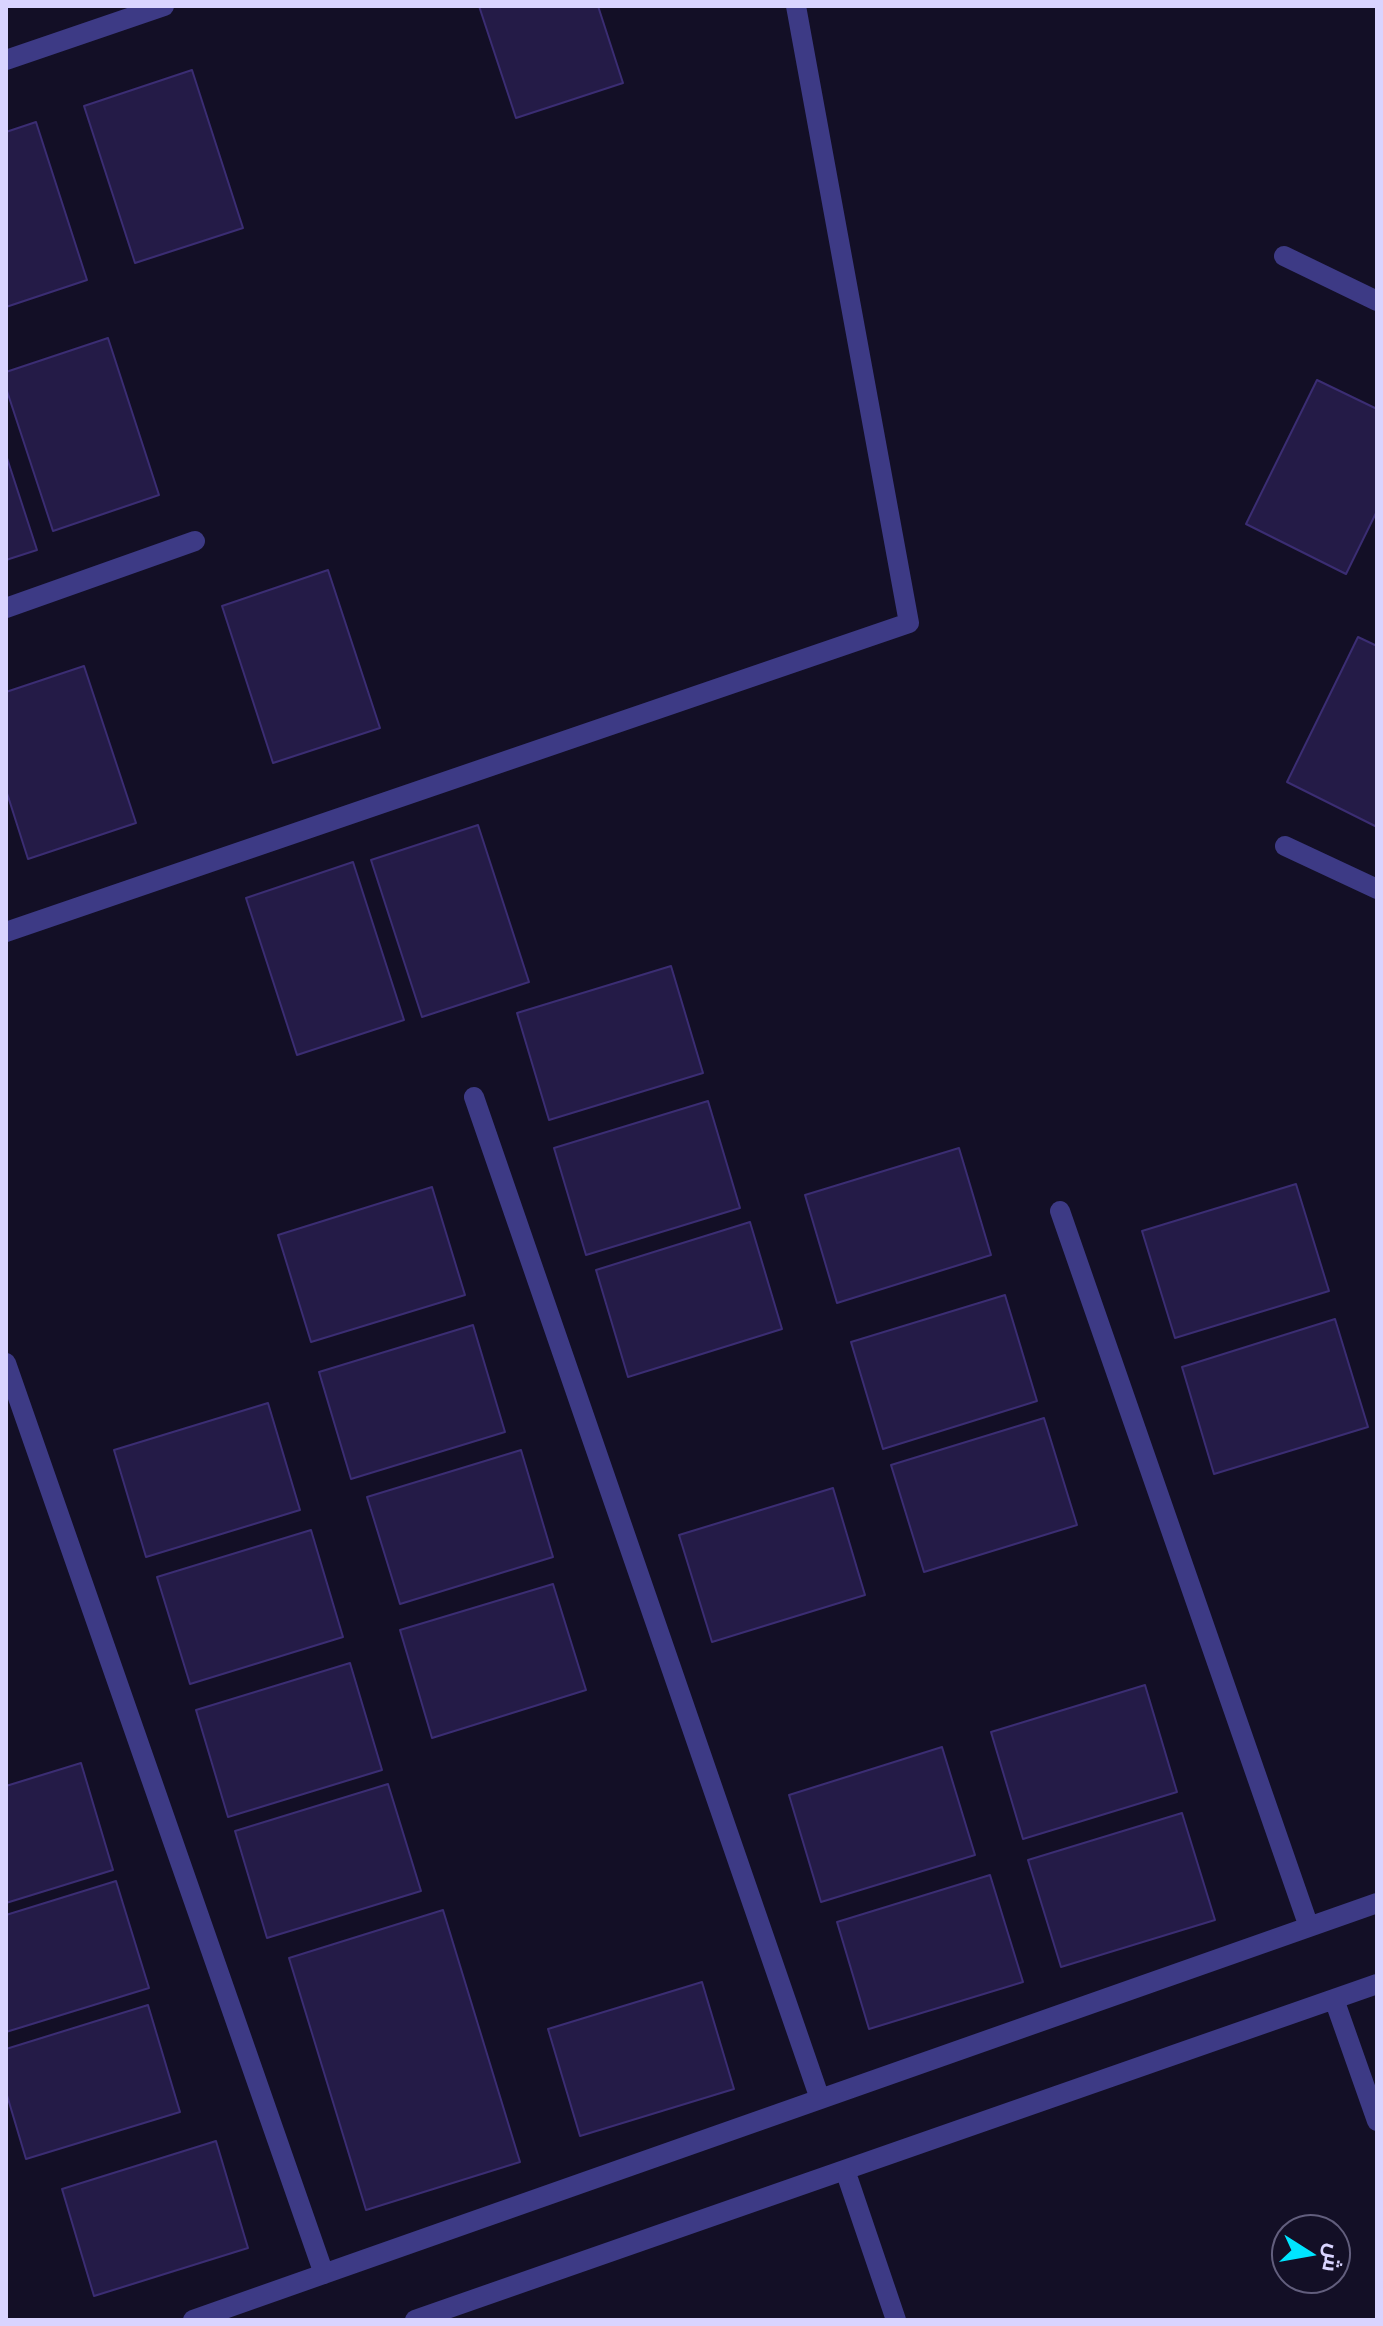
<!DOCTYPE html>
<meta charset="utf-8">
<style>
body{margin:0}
#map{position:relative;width:1383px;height:2326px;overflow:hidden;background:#130f26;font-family:"PT Sans",Cairo,sans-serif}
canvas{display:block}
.frame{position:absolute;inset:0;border:8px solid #d9d4ff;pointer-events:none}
.north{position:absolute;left:1271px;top:2214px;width:80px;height:80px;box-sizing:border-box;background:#130f26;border:2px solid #625e7d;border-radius:50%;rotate:101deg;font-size:22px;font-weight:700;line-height:32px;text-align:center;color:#d9d4ff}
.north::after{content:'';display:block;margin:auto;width:28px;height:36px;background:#00e5ff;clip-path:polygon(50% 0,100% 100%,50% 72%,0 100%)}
</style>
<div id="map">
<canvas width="1383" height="2326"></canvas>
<div class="frame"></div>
<div class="north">ش</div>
</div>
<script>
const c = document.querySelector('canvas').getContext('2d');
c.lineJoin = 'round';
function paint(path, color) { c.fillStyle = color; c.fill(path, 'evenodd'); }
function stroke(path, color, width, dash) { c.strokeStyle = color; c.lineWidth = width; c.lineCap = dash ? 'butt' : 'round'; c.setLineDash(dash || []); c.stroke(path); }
const building = new Path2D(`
 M479 6H598L623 83 516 118Z
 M192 70 243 228 135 263 84 106Z
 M36 122 87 280 6 307V132Z
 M108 338 159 495 53 531 6 388V372Z
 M1317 380 1377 409V511L1346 574 1246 524Z
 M6 455 37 550 6 560Z
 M328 570 380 728 273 763 222 606Z
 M1358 637 1377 646V827L1287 782Z
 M84 666 136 823 28 859 6 790V692Z
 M478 825 529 982 422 1017 371 860Z
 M353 862 404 1020 297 1055 246 898Z
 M671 966 703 1073 549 1120 517 1013Z
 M708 1101 740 1208 586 1255 554 1148Z
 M959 1148 991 1255 837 1303 805 1195Z
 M1296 1184 1329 1291 1175 1338 1142 1231Z
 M432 1187 465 1295 311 1342 278 1235Z
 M750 1222 782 1329 628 1377 596 1270Z
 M1005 1295 1037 1401 883 1449 851 1342Z
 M1335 1319 1368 1427 1214 1474 1182 1367Z
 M473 1325 505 1432 351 1479 319 1372Z
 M268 1403 300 1510 146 1557 114 1450Z
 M1044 1418 1077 1525 924 1572 891 1465Z
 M521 1450 553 1557 400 1604 367 1497Z
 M833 1488 865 1595 712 1642 679 1535Z
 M311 1530 343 1637 190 1684 157 1577Z
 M553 1584 586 1690 432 1738 400 1630Z
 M350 1663 382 1770 228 1817 196 1710Z
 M1145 1685 1177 1792 1023 1839 991 1732Z
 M942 1747 975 1855 821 1902 789 1795Z
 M81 1763 113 1870 6 1903V1786Z
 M388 1784 421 1891 267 1938 235 1831Z
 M1182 1813 1215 1920 1061 1967 1028 1860Z
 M990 1875 1023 1982 869 2029 837 1922Z
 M116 1881 149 1988 6 2032V1915Z
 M443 1910 520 2162 366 2210 289 1958Z
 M702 1982 734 2089 580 2136 548 2029Z
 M148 2005 180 2112 26 2159 6 2092V2049Z
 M216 2141 248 2248 94 2296 62 2189Z`);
paint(building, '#241b47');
stroke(building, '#3b2d73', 2);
stroke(new Path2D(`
 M6 60 164 6
 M1284 256 1377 301
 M6 608 195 541
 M1285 846 1377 889
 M6 932 909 623 796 6
 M474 1097 820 2099
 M1060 1211 1309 1927
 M6 1363 324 2274
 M1334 1999 1377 2121
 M845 2170 896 2320
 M193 2320 1377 1903
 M415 2320 1377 1984`), '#3d3a85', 20);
</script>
